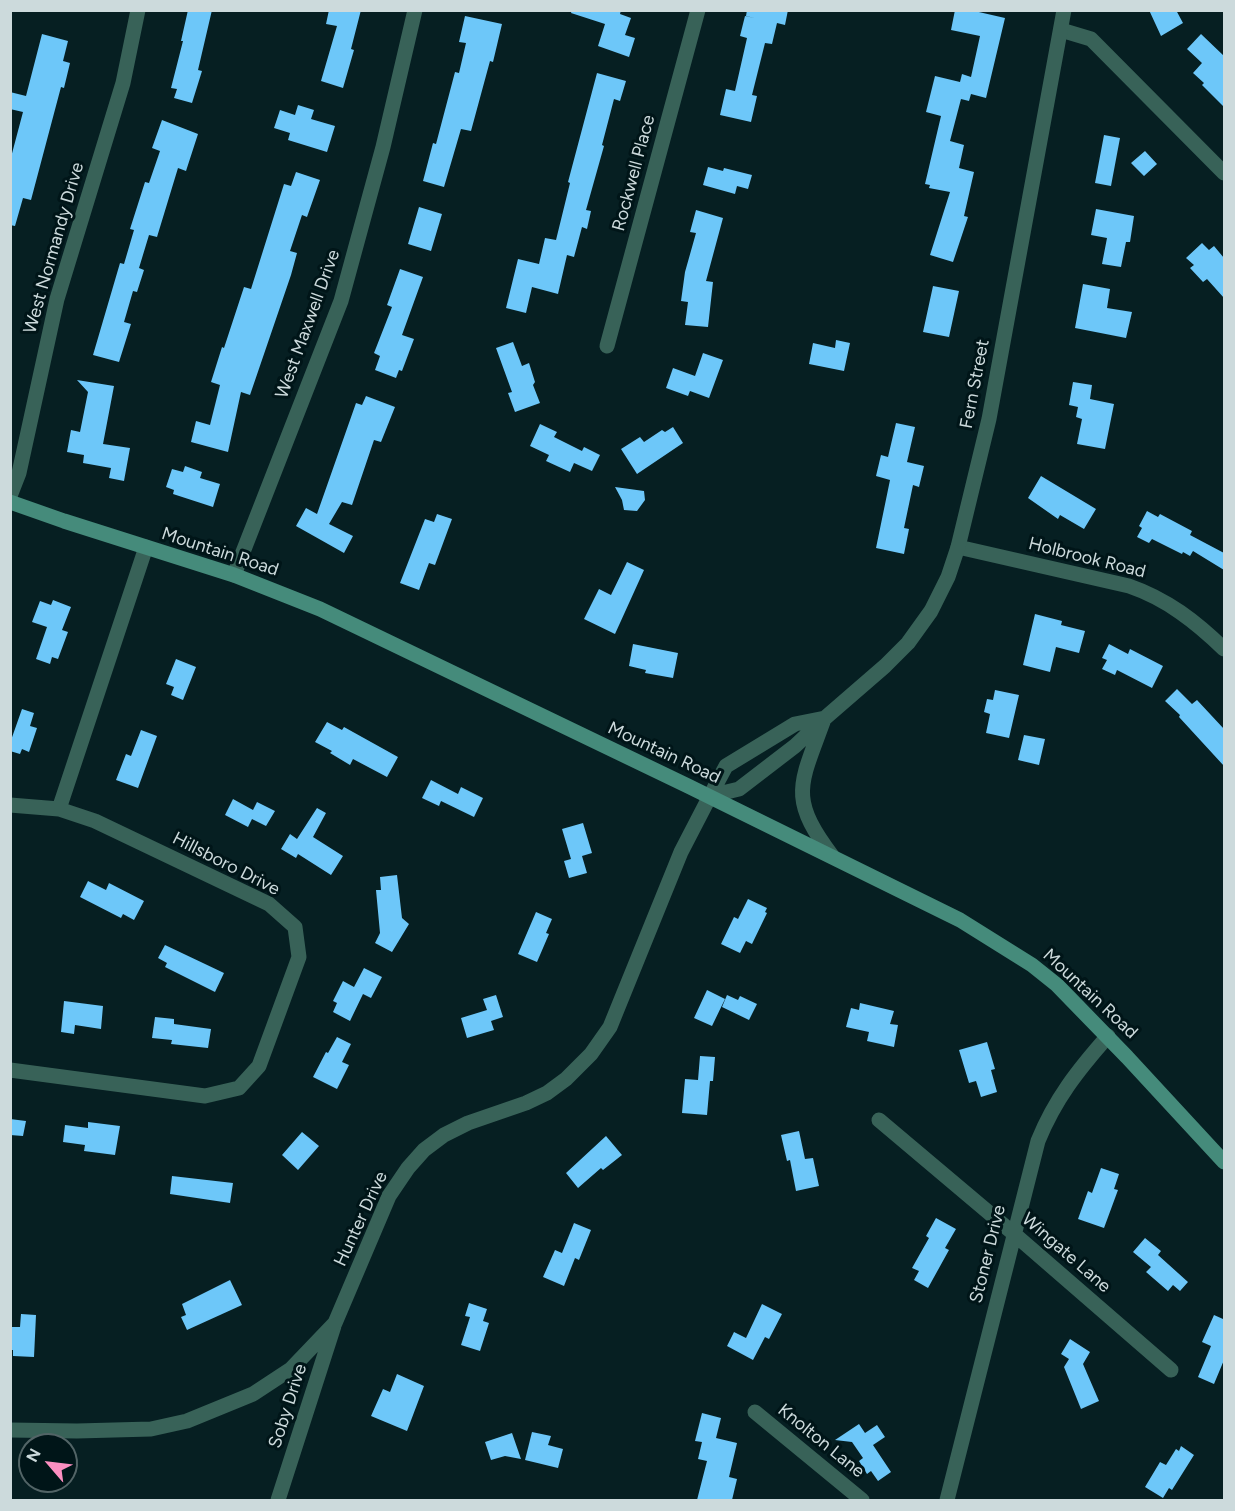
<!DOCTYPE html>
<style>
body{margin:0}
#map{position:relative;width:1235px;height:1511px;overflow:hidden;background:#061f22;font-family:Figtree,sans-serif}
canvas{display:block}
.frame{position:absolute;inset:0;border:12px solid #ccdadc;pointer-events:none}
.north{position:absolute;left:18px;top:1433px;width:60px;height:60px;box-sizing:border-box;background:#001518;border:2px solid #526466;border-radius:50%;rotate:298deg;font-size:16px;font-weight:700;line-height:24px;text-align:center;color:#ccdadc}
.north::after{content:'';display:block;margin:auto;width:21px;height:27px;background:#fc8fc1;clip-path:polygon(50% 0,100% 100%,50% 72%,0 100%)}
</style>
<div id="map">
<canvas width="1235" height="1511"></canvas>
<div class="frame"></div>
<div class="north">N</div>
</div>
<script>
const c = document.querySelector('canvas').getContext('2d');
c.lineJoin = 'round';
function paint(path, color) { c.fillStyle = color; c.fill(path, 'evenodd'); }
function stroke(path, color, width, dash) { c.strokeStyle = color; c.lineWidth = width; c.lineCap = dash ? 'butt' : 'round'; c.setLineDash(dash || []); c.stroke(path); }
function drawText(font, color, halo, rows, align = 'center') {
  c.font = font + ' Figtree,sans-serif'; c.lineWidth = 6; c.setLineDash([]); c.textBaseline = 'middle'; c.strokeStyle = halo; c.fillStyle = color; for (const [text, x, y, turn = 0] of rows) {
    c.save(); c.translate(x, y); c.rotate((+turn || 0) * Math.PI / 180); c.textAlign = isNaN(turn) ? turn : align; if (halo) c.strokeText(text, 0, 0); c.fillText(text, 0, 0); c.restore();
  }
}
paint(new Path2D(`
 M188 10H212L198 70 202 71 192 103 174 98 177 89 171 88 183 41H181Z
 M329 10H361L351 49 354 50 343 88 321 81 337 26 326 24Z
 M572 10H621L620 14 631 18 625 35 635 38 629 57 598 46 605 24 571 13Z
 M747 10H788L785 25 777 23 772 44 765 43 752 95 757 96 751 122 720 115 726 89 735 91 747 38 740 36 745 16 755 18 746 16Z
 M955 10H970L1005 18 986 98 971 94 969 101 961 99 950 141 964 145 959 168 974 172 964 216 968 217 953 262 930 255 950 192 929 188 930 185 925 184 941 116 926 112 935 76 960 82 962 74 971 77 980 36 951 30Z
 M1149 10H1176L1183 23 1161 36Z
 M465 16 502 24 493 62 490 61 471 131 461 129 444 187 423 181 433 143 436 144 455 72 459 73 466 43 459 42Z
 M42 34 68 41 63 61 70 63 64 88 61 87 31 200 23 198 15 226 10 225V161L23 112 10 109V92L26 96Z
 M1201 34 1224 56V107L1202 85 1204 83 1193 73 1202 63 1187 49Z
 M597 73 626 81 620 101 614 99 602 145 604 146 586 210 591 211 587 229 582 227 574 257 567 255 558 294 532 287 526 313 506 308 518 259 539 264 545 238 556 240 570 183 568 182Z
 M298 105 314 110 311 119 335 126 327 152 288 140 290 133 274 128 280 110 295 115Z
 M162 120 198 134 186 171 178 168 157 237 149 235 139 268 144 270 137 292 133 291 124 322 131 324 119 362 93 355 120 263 124 264 134 230 130 229 145 182 149 183 160 151 152 148Z
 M1104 135 1120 138 1111 186 1095 183Z
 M1145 151 1157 164 1144 176 1131 163Z
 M708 167 723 171 724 168 752 175 748 189 737 186 735 194 703 185Z
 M296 172 320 180 307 217 302 215 290 251 297 253 291 275 250 395 241 392 228 452 191 442 196 421 210 425 220 385 211 382 222 347 224 348 244 287 251 289 284 184 291 186Z
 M419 207 442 214 431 251 408 244Z
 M1096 209 1134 216 1130 242H1126L1121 267 1102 264 1107 238 1091 235Z
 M696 210 723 218 706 281 713 282 708 327 685 325 688 302 681 301 685 272 696 233 690 232Z
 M1202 243 1209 250 1214 246 1224 258V298L1207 279 1203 282 1190 268 1194 265 1186 258Z
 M400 269 423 277 402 335 414 339 402 371 399 370 396 378 375 370 380 356 374 353 392 307 387 305Z
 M1083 284 1110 289 1107 308 1132 312 1126 338 1075 328Z
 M933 286 959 291 949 337 923 332Z
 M836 340 850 343 844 371 809 364 813 343 835 348Z
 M513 342 522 366 529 363 535 382 533 385 540 403 515 412 508 393 512 392 496 348Z
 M703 353 723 360 709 398 690 391 688 396 666 388 673 368 695 376Z
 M77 380 114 386 103 444 130 448 124 481 109 478 111 468 83 463 84 455 67 452 71 430 80 432 88 392Z
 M1073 382 1092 385 1090 399 1114 404 1105 449 1077 444 1082 419 1076 417 1078 407 1069 405Z
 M366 396 395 407 381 442 374 440 352 505 342 502 329 524 353 536 344 553 296 526 306 508 317 514 356 403 362 405Z
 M896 423 915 427 907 462 924 466 919 487 913 485 904 528 909 529 904 554 876 548 890 480 876 476 881 455 888 457Z
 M540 424 557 432 554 437 582 451 584 447 600 455 592 471 574 463 570 472 546 461 549 455 530 446Z
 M673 427 683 443 637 474 621 449 640 437 644 442 662 430 665 432Z
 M185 466 202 472 200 478 220 484 213 507 173 494 174 490 166 487 172 469 183 472Z
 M1041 476 1096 509 1084 529 1060 515 1058 519 1028 498Z
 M615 487 644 491 645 500 637 511 624 510 622 500Z
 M1147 511 1158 517 1160 514 1192 531 1190 535 1224 553V570L1193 551 1190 556 1183 552 1182 554 1152 539 1149 543 1137 537 1142 528 1139 526Z
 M437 514 452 519 435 565 429 563 419 590 400 583 425 519 434 522Z
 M627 562 644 570 615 634 584 619 599 589 611 595Z
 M53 600 71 607 62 630 68 632 58 659 52 657 50 664 36 659 47 627 32 622 40 601 51 605Z
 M1035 614 1062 621 1061 625 1085 631 1079 653 1056 647 1050 672 1023 665Z
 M633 644 678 653 673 678 645 673 646 670 629 666Z
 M1109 644 1128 654 1130 649 1163 666 1152 688 1117 670 1115 675 1102 669 1107 660 1102 658Z
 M176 659 196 667 183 700 171 695 174 687 166 684Z
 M1177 689 1192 704 1197 700 1224 729V766L1179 717 1180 715 1165 701Z
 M995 690 1019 695 1009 738 986 733 990 714 984 712 987 699 993 700Z
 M22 709 34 713 30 726 37 728 29 752 22 749 20 754 10 751V743Z
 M327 722 342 730 344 727 398 757 387 777 353 759 350 765 330 753 332 751 315 742Z
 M141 730 157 736 138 788 116 780 126 754 131 756Z
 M1024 735 1045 739 1039 765 1018 760Z
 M431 780 458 794 461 787 483 798 474 817 441 801 439 806 422 798Z
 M233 799 253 810 257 802 275 811 266 826 252 819 248 827 225 815Z
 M317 808 326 813 313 837 343 856 331 875 298 854 296 858 281 849 290 834 297 839Z
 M583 823 592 853 582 856 587 873 569 878 564 861 571 859 562 829Z
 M397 875 402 918 409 924 392 952 375 943 380 933 376 890H381L380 877Z
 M88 881 106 890 109 883 144 901 134 920 123 914 121 918 80 897Z
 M748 899 767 908 765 912 767 913 752 944 746 941 740 953 721 944 734 917 738 919Z
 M536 912 552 919 546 933 549 934 537 962 518 954Z
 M165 945 224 973 215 992 165 967 167 963 158 958Z
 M364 968 382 977 371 998 363 994 350 1021 333 1012 337 1003 333 1001 343 981 354 987Z
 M707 990 725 999 712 1026 694 1018Z
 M496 995 503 1017 491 1021 494 1030 467 1038 461 1018 487 1010 483 999Z
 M727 995 738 1000 740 996 757 1004 749 1020 722 1007Z
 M64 1001 103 1006 101 1029 75 1025 74 1034 61 1032Z
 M860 1003 894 1011 890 1024 898 1025 894 1047 867 1041 869 1032 846 1027 851 1008 859 1010Z
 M155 1017 174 1019V1024L211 1029 208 1048 171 1044 172 1040 152 1038Z
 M337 1037 351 1044 342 1062 349 1065 337 1089 313 1077 326 1052 328 1053Z
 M987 1042 995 1069 991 1070 997 1092 981 1097 976 1081 969 1083 959 1050Z
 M700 1056 715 1057 713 1081H710L707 1115 682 1113 685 1079 698 1080Z
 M10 1119 26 1121 23 1136 10 1135Z
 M88 1122 120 1126 115 1155 84 1151 85 1145 63 1142 65 1125 88 1128Z
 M799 1131 805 1159 813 1158 819 1186 796 1191 790 1160 787 1161 781 1135Z
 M302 1132 319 1146 298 1170 282 1155Z
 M606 1136 622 1155 603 1170 601 1168 578 1188 566 1173Z
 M1101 1168 1119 1174 1114 1189 1118 1190 1104 1228 1078 1219 1088 1191 1092 1193Z
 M172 1176 233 1183 230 1203 170 1194Z
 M936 1218 956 1229 945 1248 949 1250 928 1288 914 1280 919 1271 912 1268 929 1238 926 1236Z
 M574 1223 591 1230 579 1260 575 1258 564 1286 543 1277 555 1250 562 1253Z
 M1145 1238 1161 1251 1158 1255 1188 1282 1180 1291 1173 1285 1168 1291 1146 1272 1151 1267 1133 1252Z
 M230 1280 242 1305 187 1330 181 1317 186 1315 182 1304Z
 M469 1303 487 1309 483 1321 489 1323 480 1351 461 1345 470 1317 465 1316Z
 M762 1304 782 1314 769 1339 765 1337 753 1360 727 1346 734 1332 746 1338Z
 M21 1314 36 1315 34 1357 13 1356V1350H10V1327H20Z
 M1224 1314V1360L1214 1384 1198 1377 1211 1346 1202 1342 1214 1315 1223 1319Z
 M1070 1339 1090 1352 1083 1364 1099 1401 1081 1409 1064 1367 1069 1359 1061 1354Z
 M397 1374 424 1386 407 1431 371 1416 383 1389 390 1392Z
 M702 1413 721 1418 716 1438 737 1443 729 1477 737 1479 732 1500H697L707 1461 698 1459 702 1442 695 1441Z
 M859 1424 865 1433 877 1425 885 1437 873 1445 891 1472 878 1481 871 1471 867 1474 859 1461 863 1458 852 1442 835 1440Z
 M532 1432 551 1436 548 1445 563 1449 558 1468 525 1460Z
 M512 1433 521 1459 505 1456 491 1460 485 1442Z
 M1181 1446 1194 1455 1172 1490 1169 1488 1163 1498 1145 1487 1160 1462 1166 1465 1176 1449 1179 1451Z`), '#6dc7f9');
stroke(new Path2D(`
 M1061 30 1091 39 1224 173
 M607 346 698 10
 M10 496 19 473 57 299 123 83 138 10
 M958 547 1129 586C1167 599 1196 622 1224 649
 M234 575 341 301 383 147 415 10
 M10 805 59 809 95 821 269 904 295 927 299 957 259 1066 239 1088 205 1096 10 1070
 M59 809 146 547
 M879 1120 1013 1233 1171 1370
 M755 1412 862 1500
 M10 1430 77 1431 151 1429 187 1421 253 1394 291 1369 335 1323 389 1196 408 1168 424 1150 444 1135 468 1123 526 1103 547 1093 566 1079 591 1054 610 1027 681 852 710 796
 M278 1500 334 1326
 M947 1500 1038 1141C1055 1099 1078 1070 1108 1036`), '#386258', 15);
stroke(new Path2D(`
 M823 722C800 785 788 798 833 857
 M710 796 739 789 795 746 825 718 885 666 908 643 931 611 948 577 958 547 989 419 1064 10
 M710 796 726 766 795 724 825 718`), '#386258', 15);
stroke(new Path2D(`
 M10 502 64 521 234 575 320 609 688 786 960 920 1032 965 1057 985 1127 1057 1224 1162`), '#458b7b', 15);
drawText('18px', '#ccdadc', '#001518', [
 ["Rockwell Place",634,173,-75],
 ["West Normandy Drive",54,248,-74],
 ["West Maxwell Drive",308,324,-70],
 ["Fern Street",975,384,-79],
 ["Mountain Road",220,552,18],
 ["Holbrook Road",1087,558,14],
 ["Mountain Road",664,753,25],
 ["Hillsboro Drive",226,864,27],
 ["Mountain Road",1090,994,43],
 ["Hunter Drive",361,1219,-65],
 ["Wingate Lane",1066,1253,41],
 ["Stoner Drive",988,1254,-76],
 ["Soby Drive",288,1406,-72],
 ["Knolton Lane",821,1441,39]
]);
</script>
